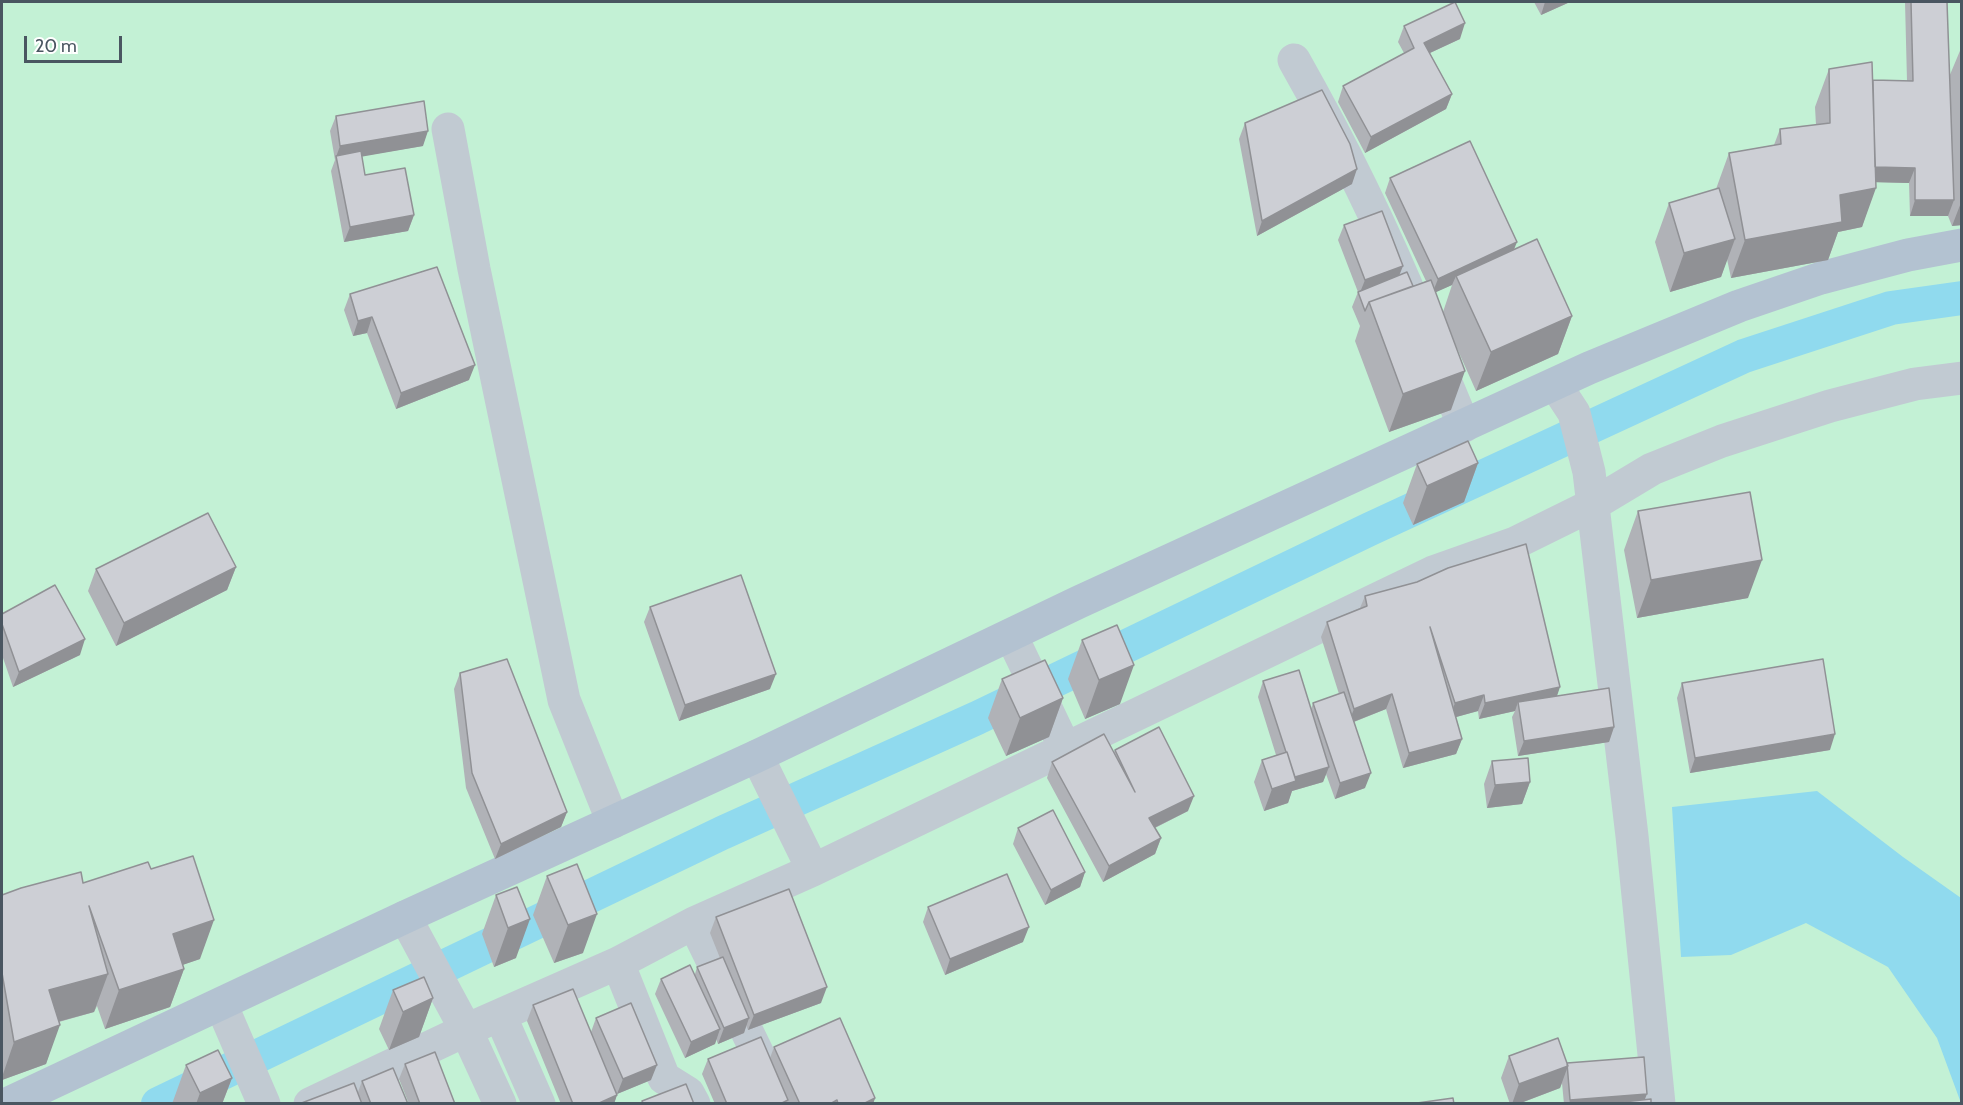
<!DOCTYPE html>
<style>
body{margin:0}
#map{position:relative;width:1963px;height:1105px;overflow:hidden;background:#f5f3f3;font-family:Cabin,sans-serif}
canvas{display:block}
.frame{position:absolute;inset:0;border:3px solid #4a5661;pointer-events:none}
.scale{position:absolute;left:24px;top:36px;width:98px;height:27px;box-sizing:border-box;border:3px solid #4a5661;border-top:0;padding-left:8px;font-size:18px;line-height:21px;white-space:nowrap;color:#4a5661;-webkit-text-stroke:4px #fff;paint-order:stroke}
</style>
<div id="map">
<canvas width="1963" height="1105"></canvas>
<div class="frame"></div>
<div class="scale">20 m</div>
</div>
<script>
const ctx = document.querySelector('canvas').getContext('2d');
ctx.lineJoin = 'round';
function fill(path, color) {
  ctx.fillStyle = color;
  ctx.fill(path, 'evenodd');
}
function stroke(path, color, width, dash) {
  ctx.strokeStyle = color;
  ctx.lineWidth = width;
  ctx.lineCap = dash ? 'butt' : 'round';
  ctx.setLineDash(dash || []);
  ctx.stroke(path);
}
const green = new Path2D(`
 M2,2H1961V1103H2Z`);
const water = new Path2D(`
 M1817,791L1903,857L1961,898V1103L1937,1038L1888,967L1806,923L1731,955L1681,957L1672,807Z`);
const canal = new Path2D(`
 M158,1104L722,833L977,718L1370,529L1744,356L1891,308L1962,298`);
const minor = new Path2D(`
 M1294,60C1341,143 1383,228 1419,316
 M448,129L474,269L564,700L613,822
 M1437,361L1464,426
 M1555,384L1574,413L1589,472L1632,836L1659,1104
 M1011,635L1065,748
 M757,756L813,870
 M405,917L466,1030L500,1104
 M694,923L757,1052L780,1104
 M618,963L664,1078L688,1093L694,1104
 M221,1004L264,1104
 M500,1015L539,1104
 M310,1104L466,1030L618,963L694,923L813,870L1433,572L1515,543L1592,505L1652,469L1722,441L1830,406L1915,384L1962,378`);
const primary = new Path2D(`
 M7,1104L405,917L757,756L1079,602L1589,368L1739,306L1821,278L1908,255L1962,245`);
const wall = new Path2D(`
 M1534,2H1570L1541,15Z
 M1905,2H1947L1949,77L1962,46V225L1952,226L1948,216H1910L1909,183L1876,182L1862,227L1838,232L1828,260L1731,278L1727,259L1721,277L1670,292L1655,242L1669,203L1716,189L1729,153L1774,145L1780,129L1816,125L1815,107L1829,69L1873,80L1907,81Z
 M1404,26L1460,39L1430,53L1452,94L1446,109L1365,153L1338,102L1343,86L1404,53L1398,42Z
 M336,116L423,146L362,156L365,175L414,215L408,231L344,242L331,171L335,160L330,131Z
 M1245,123L1352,184L1257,236L1239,139Z
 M1390,178L1514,250L1572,316L1558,354L1476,391L1452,337L1451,410L1389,432L1355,341L1360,326L1352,307L1358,292L1338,240L1344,225L1399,275L1413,286L1426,281L1385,193ZM1452,285L1443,312L1435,292Z
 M350,294L469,380L396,409L367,333L353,336L344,310Z
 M1478,463L1464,502L1413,525L1403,503L1417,464Z
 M1638,511L1748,598L1637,618L1624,550Z
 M236,567L227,590L116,646L88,591L96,569Z
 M1365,596L1614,727L1609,742L1518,756L1512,717L1515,711L1479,719L1478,711L1456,717L1462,739L1456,754L1403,768L1386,709L1354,722L1365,788L1335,799L1326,774L1323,782L1292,791L1288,803L1264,811L1254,782L1262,760L1276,755L1258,697L1263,681L1311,709L1313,703L1339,694L1321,637L1327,622L1360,608Z
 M650,607L770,689L679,721L644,622Z
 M2,614L80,655L13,687L2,655Z
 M1082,640L1120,704L1085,719L1068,679Z
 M460,673L567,812L561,827L495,859L466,788L454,689Z
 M1002,679L1063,698L1049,737L1006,756L988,718Z
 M1682,683L1830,750L1690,773L1677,698Z
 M1115,750L1188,811L1155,828L1161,838L1155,854L1103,882L1047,778L1052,762L1114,752Z
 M1492,761L1530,782L1522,804L1487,808L1484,784Z
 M1018,828L1085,872L1080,887L1045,905L1013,844Z
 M547,876L583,953L554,963L533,915Z
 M83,883L200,959L182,965L184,969L170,1007L105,1029L97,1006L94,1012L59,1022L46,1064L2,1080V895Z
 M517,887L516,958L494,967L482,934L496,895Z
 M928,907L1023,942L945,975L923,922Z
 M716,917L821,1003L748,1030L746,1025L744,1033L718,1044L716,1039L715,1044L685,1058L655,994L661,979L695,974L697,967L720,958L710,933Z
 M393,990L433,998L419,1037L389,1050L379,1029Z
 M533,1005L591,1032L596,1018L651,1080L617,1094L614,1104H561L527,1021Z
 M774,1047L875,1098L873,1104H715L702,1074L708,1059L770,1058Z
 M1509,1056L1567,1063L1651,1104H1564L1562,1083L1560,1088L1518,1104H1510L1501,1078Z
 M405,1064L455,1104H409L399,1079Z
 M186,1065L232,1078L222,1104H172Z
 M362,1081L408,1104H299L358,1092Z`);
const shadedWall = new Path2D(`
 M1545,2H1570L1541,15Z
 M1465,23L1460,39L1419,58L1424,43Z
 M1452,94L1446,109L1365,153L1371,137Z
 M428,131L423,146L337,161L336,157L340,146Z
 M1872,166L1915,168L1909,183L1867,182Z
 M1357,169L1352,184L1257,236L1262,221Z
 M1876,188L1862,227L1838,232L1828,260L1731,278L1745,240L1840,195Z
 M1915,200H1954L1948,216H1910Z
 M1962,200V225L1952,226Z
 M414,215L408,231L344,242L350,227Z
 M1735,239L1721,277L1670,292L1684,253Z
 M1517,242L1511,257L1456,276L1452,285L1432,294L1438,279Z
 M1403,266L1397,281L1359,295L1365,280Z
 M1572,316L1558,354L1476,391L1491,352Z
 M372,317L367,333L353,336L358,321Z
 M475,365L469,380L396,409L401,393Z
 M1465,371L1451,410L1389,432L1403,394Z
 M1478,463L1464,502L1413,525L1427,486Z
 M1762,560L1748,598L1637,618L1651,580Z
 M236,567L227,590L116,646L124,623Z
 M85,639L80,655L13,687L19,672Z
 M1134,665L1120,704L1085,719L1099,680Z
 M776,674L770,689L679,721L685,705Z
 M1560,687L1555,702H1518L1515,711L1479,719L1485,703Z
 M1392,694L1386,709L1348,724L1354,709Z
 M1484,695L1478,711L1449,719L1455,703Z
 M1063,698L1049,737L1006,756L1020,718Z
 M1614,727L1609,742L1518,756L1524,741Z
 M1835,734L1830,750L1690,773L1695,758Z
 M1462,739L1456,754L1403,768L1409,753Z
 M1329,767L1323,782L1292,791L1288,803L1264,811L1272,789L1294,777Z
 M1371,773L1365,788L1335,799L1340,783Z
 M1530,782L1522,804L1487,808L1495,785Z
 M1194,796L1188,811L1144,833L1149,818Z
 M567,812L561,827L495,859L501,844Z
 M1161,838L1155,854L1103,882L1109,866Z
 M1085,872L1080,887L1045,905L1051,890Z
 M597,914L583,953L554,963L568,925Z
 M530,919L516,958L494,967L508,928Z
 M214,920L200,959L159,973L173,934Z
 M1029,927L1023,942L945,975L950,959Z
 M184,969L170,1007L105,1029L119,990Z
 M108,974L94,1012L35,1028L49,990Z
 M827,987L821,1003L748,1030L754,1015Z
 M433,998L419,1037L389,1050L403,1012Z
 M749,1018L744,1033L718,1044L724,1028Z
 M60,1025L46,1064L2,1080V1077L14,1042Z
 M720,1029L715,1044L685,1058L691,1042Z
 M657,1065L651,1080L617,1094L623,1079Z
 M1568,1066L1560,1088L1518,1104H1512L1519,1084Z
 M232,1078L222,1104H196L200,1093Z
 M1647,1094L1643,1104H1569L1570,1100Z
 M617,1095L614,1104H597Z
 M875,1098L873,1104H863Z`);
const building = new Path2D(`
 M1455,2L1465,23L1424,43L1452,94L1371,137L1343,86L1414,48L1404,26Z
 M1911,2H1947L1954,200H1915V168L1875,167L1873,80L1913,81Z
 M1961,46H1962V111Z
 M1872,62L1876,188L1840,195L1842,222L1745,240L1729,153L1781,144L1780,129L1830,123L1829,69Z
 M1322,90L1350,144L1357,169L1262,221L1245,123Z
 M424,101L428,131L340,146L336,116Z
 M1470,141L1517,242L1438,279L1390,178Z
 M361,151L365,175L405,168L414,215L350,227L336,156Z
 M1719,188L1735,239L1684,253L1669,203Z
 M1382,211L1403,266L1365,280L1344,225Z
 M1537,239L1572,316L1491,352L1456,276Z
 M437,267L475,365L401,393L372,317L358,321L350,294Z
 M1407,272L1413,286L1369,302L1365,311L1358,292Z
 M1431,280L1465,371L1403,394L1369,302Z
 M1468,441L1478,463L1427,486L1417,464Z
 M1750,492L1762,560L1651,580L1638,511Z
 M208,513L236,567L124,623L96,569Z
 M1526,544L1560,687L1485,703L1484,695L1455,703L1430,627L1462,739L1409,753L1392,694L1354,709L1327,622L1367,606L1365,596L1417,582L1448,568Z
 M741,575L776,674L685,705L650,607Z
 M55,585L85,639L19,672L2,624V614Z
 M1117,625L1134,665L1099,680L1082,640Z
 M507,659L567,812L501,844L472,773L460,673Z
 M1823,659L1835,734L1695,758L1682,683Z
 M1045,660L1063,698L1020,718L1002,679Z
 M1299,670L1329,767L1295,777L1287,752H1286L1263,681Z
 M1609,688L1614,727L1524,741L1518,702Z
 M1344,692L1371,773L1340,783L1313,703Z
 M1159,727L1194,796L1149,818L1161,838L1109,866L1052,762L1104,734L1135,792L1115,750Z
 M1287,752L1296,781L1272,789L1262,760Z
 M1528,758L1530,782L1495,785L1492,761Z
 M1053,810L1085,872L1051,890L1018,828Z
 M193,856L214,920L173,934L184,969L119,990L89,906L108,974L49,990L60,1025L14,1042L2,973V895L21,888L81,872L83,883L148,862L151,869Z
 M577,864L597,914L568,925L547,876Z
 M1007,874L1029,927L950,959L928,907Z
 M517,887L530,919L508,928L496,895Z
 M789,889L827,987L754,1015L716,917Z
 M723,957L749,1018L724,1028L697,967Z
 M690,965L720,1029L691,1042L661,979Z
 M424,977L433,998L403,1012L393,990Z
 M573,989L617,1095L597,1104H573L533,1005Z
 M631,1003L657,1065L623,1079L596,1018Z
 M840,1018L875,1098L863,1104H838L837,1100L830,1104H800L774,1047Z
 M761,1037L788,1100L780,1104H727L708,1059Z
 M1558,1038L1568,1066L1519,1084L1509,1056Z
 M218,1050L232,1078L200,1093L186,1065Z
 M435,1052L455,1104H420L405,1064Z
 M1644,1057L1647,1094L1570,1100L1567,1063Z
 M393,1068L408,1104H371L362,1081Z
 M354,1083L362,1104H299Z
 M686,1084L694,1104H643L642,1101Z
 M1453,1098L1454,1104H1410Z
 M1651,1099V1104H1605Z`);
fill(green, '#c3f1d5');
fill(water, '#90daee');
stroke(canal, '#90daee', 34);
stroke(minor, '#c1cad2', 33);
stroke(primary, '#b3c2d1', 33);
fill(wall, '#b0b2b7');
fill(shadedWall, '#909195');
fill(building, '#cdcfd5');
stroke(building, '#909195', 1.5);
</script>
